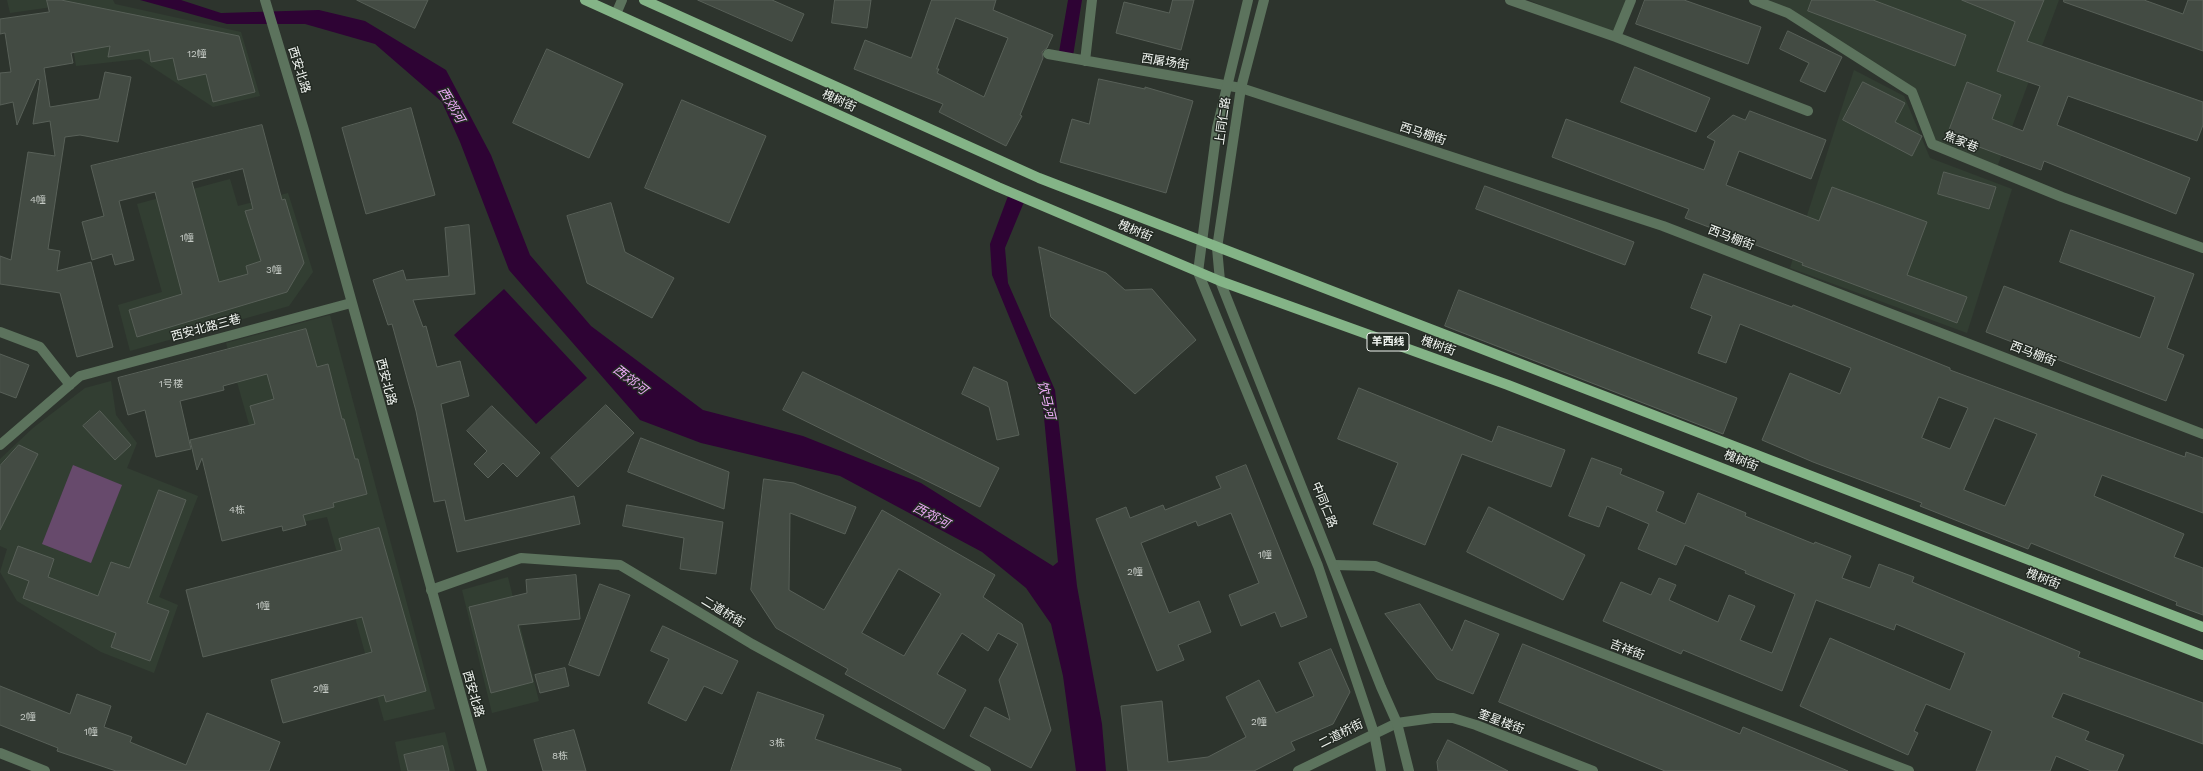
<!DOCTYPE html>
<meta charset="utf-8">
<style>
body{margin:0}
canvas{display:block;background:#2d342d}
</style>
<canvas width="2203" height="771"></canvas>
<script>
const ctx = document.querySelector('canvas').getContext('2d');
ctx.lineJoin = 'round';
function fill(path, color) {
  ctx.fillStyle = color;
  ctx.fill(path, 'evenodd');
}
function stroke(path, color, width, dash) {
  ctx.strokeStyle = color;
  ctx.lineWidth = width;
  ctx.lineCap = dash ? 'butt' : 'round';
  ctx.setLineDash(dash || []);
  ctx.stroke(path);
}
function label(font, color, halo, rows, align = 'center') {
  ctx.font = font + ' "Work Sans","Noto Sans SC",sans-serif';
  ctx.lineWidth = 3;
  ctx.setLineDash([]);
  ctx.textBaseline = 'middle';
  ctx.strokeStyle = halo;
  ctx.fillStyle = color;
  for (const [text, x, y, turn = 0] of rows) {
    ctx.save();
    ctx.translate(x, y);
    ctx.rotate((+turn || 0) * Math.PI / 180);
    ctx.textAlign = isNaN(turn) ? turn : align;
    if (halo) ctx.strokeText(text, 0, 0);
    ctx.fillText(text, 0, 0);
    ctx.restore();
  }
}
const built = new Path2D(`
 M7,0H113L115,4L241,32L260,96L213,107L140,59L76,66L66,5L10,13Z
 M1529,0H1631L1616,37Z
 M1754,0H2059L1996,170L1932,144L1911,92L1788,13Z
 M1854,70L1904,96L1930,158L2012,189L1967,333L1790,268Z
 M230,179L238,206L288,193L313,272L289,306L130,351L118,305L162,292L137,204Z
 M330,315L435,709L384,721L327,517L278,527L226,343Z
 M111,381L116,415L137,443L127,468L198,496L159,597L178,605L154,673L101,652L17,601L0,572L7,549L0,546V459L33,428L85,388Z
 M508,577L539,701L492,713L462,590Z
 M445,732L455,771H401L395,742Z`);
const green = new Path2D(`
 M73,465L122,485L91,563L42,544Z`);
const water = new Path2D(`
 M140,0H181L221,13L319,10L365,21L446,70L491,155L530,255L591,326L703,410L803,436L921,483L1053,566L1058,562L1042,397L992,275L990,244L1008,196L1024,202L1005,248L1008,283L1055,390L1077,586L1102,724L1106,771H1076L1063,676L1051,624L1026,588L982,552L840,476L701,443L640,420L509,270L460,142L442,102L375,44L305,24H227Z
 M1068,0H1082L1073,56L1059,52Z
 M504,289L587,378L536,424L454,335Z`);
const building = new Path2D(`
 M47,0H61L239,36L255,92L213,102L206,74L178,80L173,58L151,62L149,50L108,57L110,46L71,53L73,63L44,68L50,107L99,99L105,72L131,77L118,142L80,135L65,137L48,249L60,251L57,271L91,262L113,347L77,357L60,293L0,284V256L11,260L28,152L55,156L50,121L33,124L40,80L37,79L17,125L13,102L0,105V73L11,72L5,33L0,34V19L49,12Z
 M357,0H428L415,28Z
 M698,0H772L804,14L792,41Z
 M835,0H871L867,28L832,23Z
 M932,0H996L993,10L1053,35L1047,48L1042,52L1043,58L1020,115L1022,116L1006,146L939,112L943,104L854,69L865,40L911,58ZM956,18L1008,38L984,97L937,73L939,69H937Z
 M1173,0H1194L1181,50L1116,33L1124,2L1169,13Z
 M1645,0H1684L1761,27L1748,64L1636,24Z
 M1812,0H1873L1966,35L1955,66L1808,11Z
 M1962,0H2044L2027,41L2203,102V125L2197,141L2068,96L2057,125L2190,178L2176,214L2044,161L2041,170L1947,135L1967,82L2001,95L1992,119L2023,131L2040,86L1997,71L2015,22Z
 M2064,0H2144L2183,14L2188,0H2203V51L2064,2Z
 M1788,31L1842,57L1825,92L1800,81L1809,63L1780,49Z
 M547,49L623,84L589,158L513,123Z
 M1635,67L1710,98L1696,132L1621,102Z
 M1099,79L1145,89V87L1193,101L1166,193L1060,162L1072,119L1089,124Z
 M1863,82L1905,103L1895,122L1922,136L1912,156L1843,120Z
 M682,100L766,136L729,223L645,188Z
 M411,108L435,195L366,214L342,128Z
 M1750,111L1826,140L1811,179L1739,151L1726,185L1819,221L1832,187L1927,222L1907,275L1967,297L1957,323L1802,265L1803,263L1685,218L1689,209L1552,157L1566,119L1704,170L1715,141L1707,137L1733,115L1745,120Z
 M262,125L282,200L285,199L304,263L287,292L137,337L129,310L182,294L155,192L119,201L134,260L115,265L112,254L92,260L82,222L104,216L91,166ZM243,169L253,209L245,211L261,261L246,266L248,274L219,282L192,182Z
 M1944,172L1996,187L1989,209L1938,194Z
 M1485,186L1634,242L1625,265L1476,209Z
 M611,203L625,252L674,278L652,318L587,283L567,216Z
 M469,225L475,294L413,300L423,327L426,326L437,367L460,361L469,396L441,404L465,521L574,496L580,524L457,552L445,500L434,502L416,411L392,324L388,325L373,280L403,270L406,280L449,276L445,228Z
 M2071,230L2194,274L2167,348L2184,355L2166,401L1986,332L2004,286L2140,338L2155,297L2060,262Z
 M1039,247L1106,273L1125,290L1152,289L1196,340L1135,394L1051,317Z
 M1704,274L1792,307L1793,305L1950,368V370L2185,457L2186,452L2203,458V513L2102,475L2094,496L2184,534L2174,557L2203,568V615L2176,605L2177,602L2031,543L2028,549L1920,506L1922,503L1813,462L1762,440L1790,373L1840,394L1851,368L1740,324L1726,363L1698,353L1712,316L1691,308ZM1939,397L1968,408L1950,449L1922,438ZM1995,418L2037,434L2005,506L1964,490Z
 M1459,290L1737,398L1723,434L1445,326Z
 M306,329L317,367L328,364L342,419H344L355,459H358L367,494L333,503L334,507L303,515L306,525L283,531L282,526L222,541L202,458L197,470L190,440L255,424L250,406L274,399L267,374L223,386L224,390L180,401L191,449L156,457L145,410L128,415L118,378Z
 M0,354L29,365L16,398L0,392Z
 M974,367L1007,382L1019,435L997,440L989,407L962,394Z
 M803,372L999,468L980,507L783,410Z
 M1359,388L1492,442L1498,426L1565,450L1551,487L1462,454L1425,545L1373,524L1398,463L1338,439Z
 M606,405L634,433L578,487L551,458Z
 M492,406L540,453L517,477L503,463L488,478L474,464L487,451L467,431Z
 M100,411L131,445L115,460L83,426Z
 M641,438L729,472L724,509L628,472Z
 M19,445L38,454L0,530V466Z
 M1592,458L1622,469L1620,474L1664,492L1656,511L1685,524L1698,493L1746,513L1745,516L1814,544L1815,542L1851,556L1842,578L1870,588L1879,564L1914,577L1912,582L2080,652L2078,657L2203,703V744L2063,693L2052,717L2089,732L2085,740L2124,755L2117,771H2091L2056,756L2050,771H1976L1992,731L1926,704L1914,731L1918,733L1908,755L1800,706L1830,638L1950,690L1965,653L1896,624L1894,630L1816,600L1782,691L1683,650L1681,654L1603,621L1621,582L1651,595L1659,578L1676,585L1669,600L1718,622L1729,595L1755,606L1740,640L1772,653L1795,594L1745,573L1746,571L1685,545L1676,565L1638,549L1649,524L1607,506L1599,527L1569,516Z
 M1246,465L1307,617L1281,627L1275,612L1241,626L1229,595L1259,583L1231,513L1198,526L1196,521L1141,543L1169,613L1199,601L1211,632L1178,645L1184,660L1157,671L1096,519L1126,507L1130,518L1163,505L1165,510L1221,488L1216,477Z
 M764,479L794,483L856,507L845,534L790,513L789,590L824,610L882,510L995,575L983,597L1022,624L1051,730L1031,768L970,736L985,707L1010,720L999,680L1018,644L998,633L988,651L962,633L937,674L966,690L944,729L845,674L848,669L776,628L751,590ZM899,569L941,594L904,656L862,633Z
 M159,490L186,500L147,603L169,611L150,661L111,647L116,633L23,598L29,581L8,573L18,546L54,559L48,577L98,596L111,562L129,568Z
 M627,505L723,522L716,574L680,569L684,538L623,526Z
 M1489,507L1585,555L1563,600L1467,552Z
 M379,528L426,691L386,702L384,695L283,723L271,680L372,652L362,617L203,657L186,590L342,550L339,539Z
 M576,575L580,619L518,625L533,682L491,693L469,607L527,593L526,580Z
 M600,584L630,595L599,676L569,665Z
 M1420,604L1452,651L1465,620L1499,634L1473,694L1437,679L1385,614Z
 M663,626L738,661L722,694L704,686L686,721L648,703L669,659L651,651Z
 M1523,644L1740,734L1743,727L1848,771H1665L1499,702Z
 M1331,649L1350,692L1333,724L1291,742L1295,750L1254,771H1128L1121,706L1162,701L1168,762L1208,757L1246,737L1226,697L1259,680L1276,713L1314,696L1299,663Z
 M565,668L569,686L540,693L535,675Z
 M0,686L70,714L77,694L111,706L104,727L132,737L130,742L186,765L207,713L280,742L269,771H116L57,751L58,748L0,725Z
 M758,692L824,715L815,739L901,769V771H731Z
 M574,730L586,771H543L534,740Z
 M1448,740L1508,771H1438L1437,762Z
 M443,746L449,771H408L404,755Z`);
const minor = new Path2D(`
 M1510,0L1616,37L1631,0
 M1754,0L1788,13L1912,92L1932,144L2062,197L2203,248
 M616,14L622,0
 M1616,37L1808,111
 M1048,54L1241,88L1663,226L2203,434
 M1085,61L1092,0
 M0,332L40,347L70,385
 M0,445L80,376L351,303
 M1334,565L1375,566L1909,771
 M431,590L521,558L620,565L752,644L986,771
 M1298,771L1397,723L1433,718H1453L1476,725L1593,771`);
const tertiary = new Path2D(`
 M265,0L304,130L482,771
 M1248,0L1217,128L1198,272L1318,566L1374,733L1381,771
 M1264,0L1241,88L1217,248L1220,281L1381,687L1397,723L1409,771
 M0,753L45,771`);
const primary = new Path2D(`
 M585,0L998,187L1220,281L1508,385L2203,655
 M644,0L1039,178L2203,627`);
const numberNames = [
 ["12幢",197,54],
 ["4幢",38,200],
 ["1幢",187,238],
 ["3幢",274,270],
 ["1号楼",171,384],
 ["4栋",237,510],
 ["1幢",1265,555],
 ["2幢",1135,572],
 ["1幢",263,606],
 ["2幢",321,689],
 ["2幢",28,717],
 ["2幢",1259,722],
 ["1幢",91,732],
 ["3栋",777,743],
 ["8栋",560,756]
];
const shields = [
 [1388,342,42]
];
const shieldNames = [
 ["羊西线",1388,342]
];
const streetNames = [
 ["西屠场街",1165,62,9],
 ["西安北路",299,70,73],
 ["槐树街",839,101,24],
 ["上同仁路",1223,121,-82],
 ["西马棚街",1423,134,18],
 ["焦家巷",1961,142,22],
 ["槐树街",1135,231,23],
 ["西马棚街",1731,238,21],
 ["西安北路三巷",206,328,-15],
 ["槐树街",1438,346,20],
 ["西马棚街",2033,354,21],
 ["西安北路",386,382,75],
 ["槐树街",1741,461,21],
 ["中同仁路",1324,505,68],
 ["槐树街",2043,579,21],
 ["二道桥街",723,612,31],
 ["吉祥街",1627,650,21],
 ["西安北路",473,694,74],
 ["奎星楼街",1501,722,21],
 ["二道桥街",1341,734,-27]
];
const waterNames = [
 ["西郊河",451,105,59],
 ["西郊河",630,380,38],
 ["饮马河",1046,400,76],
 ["西郊河",931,516,28]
];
fill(built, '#323e32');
fill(green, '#674a6c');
fill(water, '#2e0334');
fill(building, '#434b43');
stroke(building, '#586058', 1);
stroke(minor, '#5c735d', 10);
stroke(tertiary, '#5c735d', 10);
stroke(primary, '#84b487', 10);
label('10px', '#c6cbc6', null, numberNames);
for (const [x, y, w] of shields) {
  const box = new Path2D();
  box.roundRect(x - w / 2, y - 9, w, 18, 3);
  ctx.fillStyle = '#232a23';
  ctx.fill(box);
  stroke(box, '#f2f6f2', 1);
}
label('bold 11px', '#f2f6f2', null, shieldNames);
label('12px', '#f2f6f2', '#232a23', streetNames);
label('italic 13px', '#eeabf8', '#232a23', waterNames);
</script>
